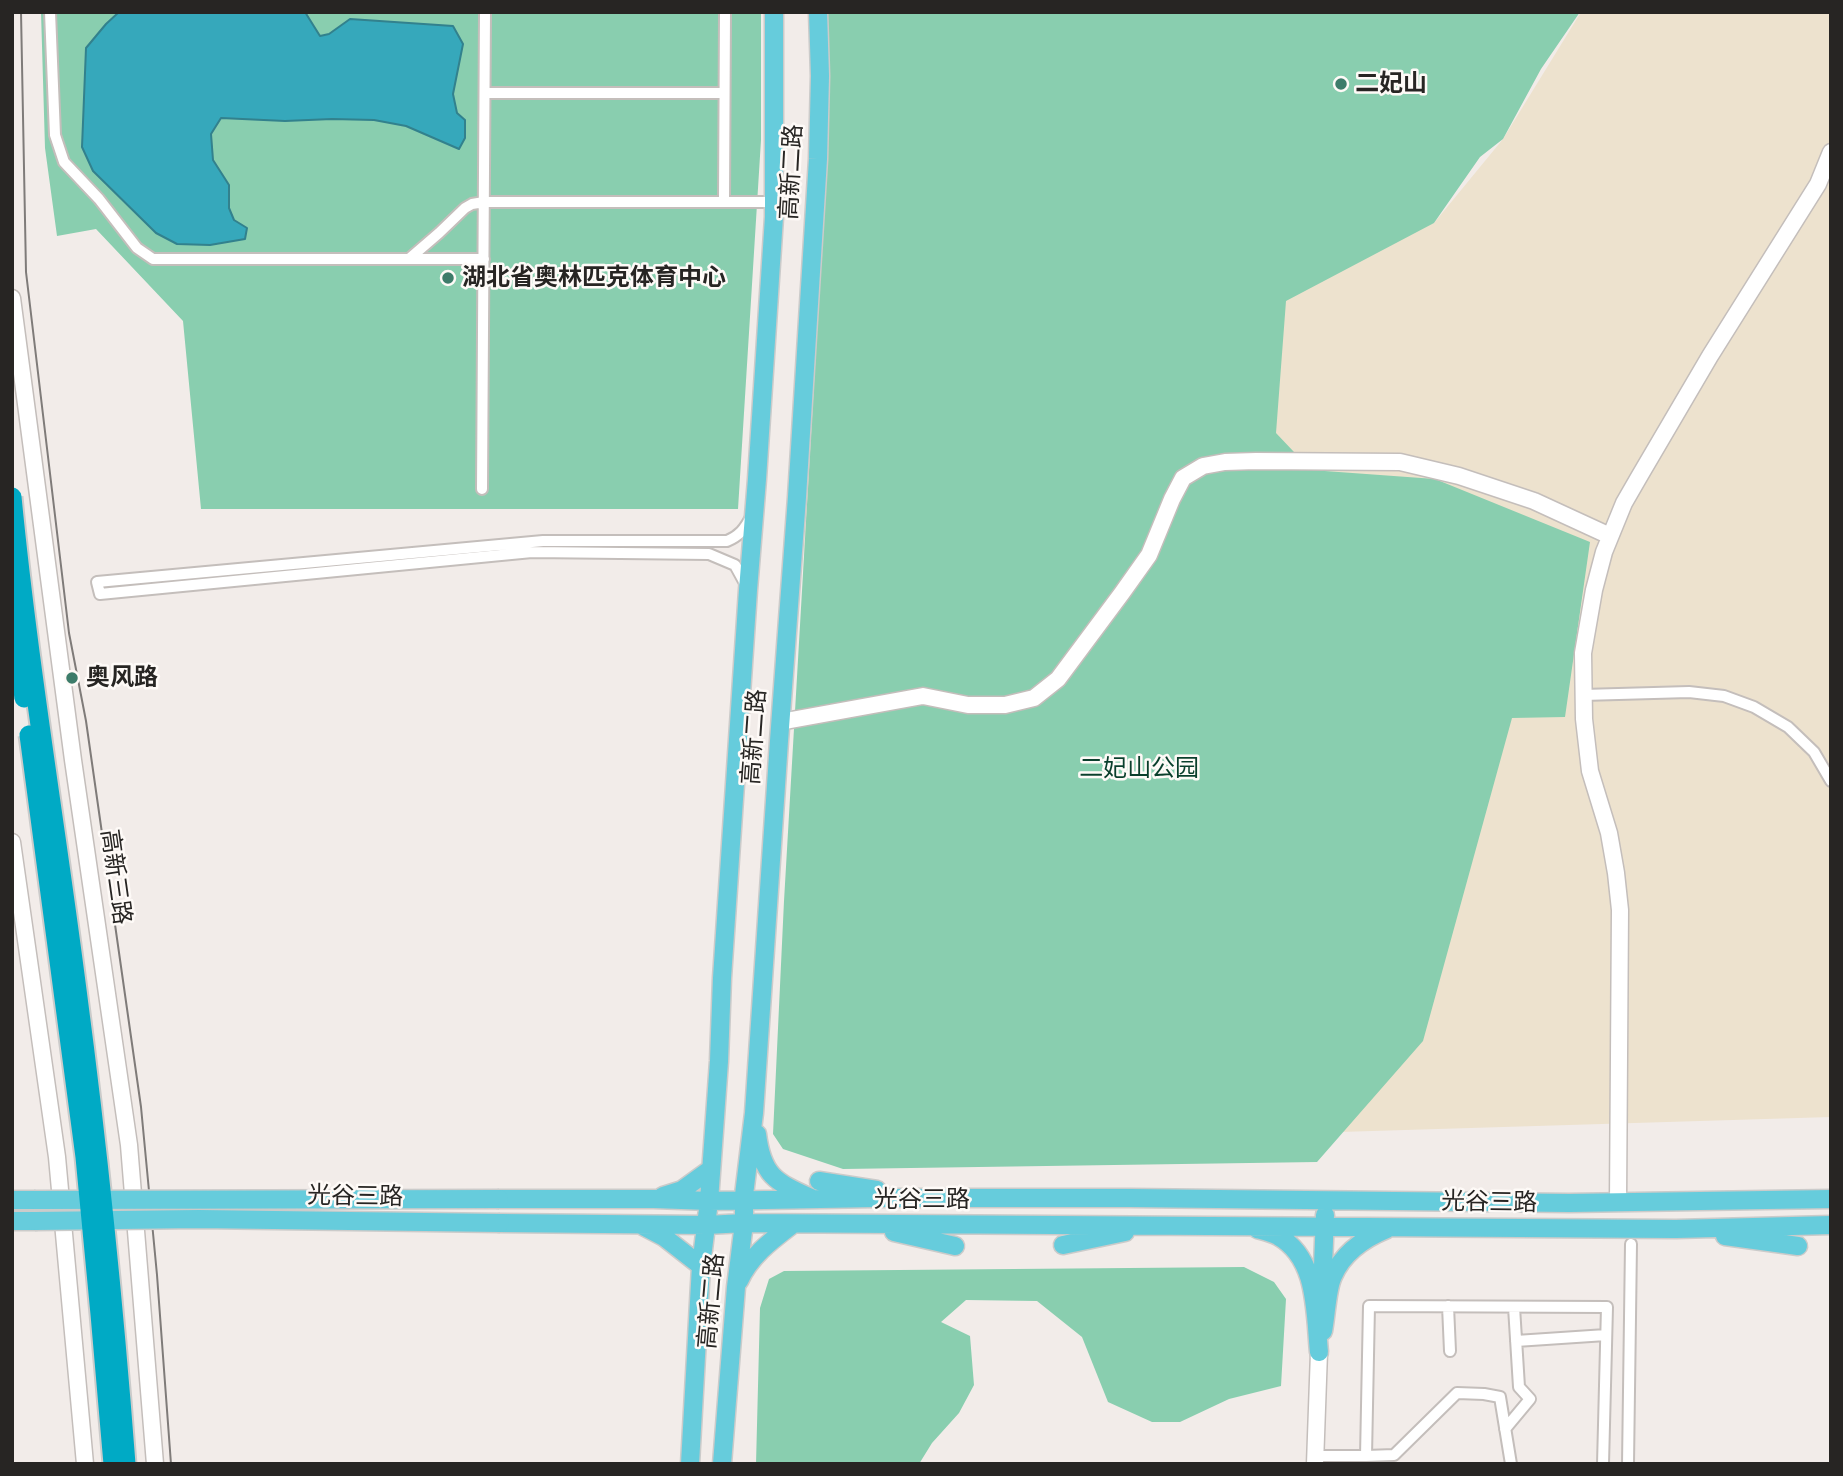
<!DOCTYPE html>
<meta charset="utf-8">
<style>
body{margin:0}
#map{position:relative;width:1843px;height:1476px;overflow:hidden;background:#f2ece9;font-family:"Fira Sans Condensed",sans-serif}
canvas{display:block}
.frame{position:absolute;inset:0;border:14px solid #272523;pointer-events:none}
</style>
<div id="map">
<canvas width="1843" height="1476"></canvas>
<div class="frame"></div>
</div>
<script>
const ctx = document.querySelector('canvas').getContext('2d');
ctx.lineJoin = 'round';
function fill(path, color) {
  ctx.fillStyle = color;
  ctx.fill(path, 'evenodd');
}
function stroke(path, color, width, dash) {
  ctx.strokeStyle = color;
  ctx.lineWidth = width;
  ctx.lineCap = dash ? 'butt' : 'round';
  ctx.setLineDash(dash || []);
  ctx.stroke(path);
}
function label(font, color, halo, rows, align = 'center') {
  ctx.font = font + ' "Fira Sans Condensed","Noto Sans SC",sans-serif';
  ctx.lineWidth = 5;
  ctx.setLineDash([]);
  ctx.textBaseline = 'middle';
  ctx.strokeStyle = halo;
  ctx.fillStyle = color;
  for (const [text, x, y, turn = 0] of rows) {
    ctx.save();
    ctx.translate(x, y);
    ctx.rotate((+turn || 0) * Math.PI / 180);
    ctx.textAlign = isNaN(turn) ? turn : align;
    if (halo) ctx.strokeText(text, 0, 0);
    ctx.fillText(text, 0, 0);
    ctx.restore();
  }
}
const commercial = new Path2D(`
 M1581,12H1831V1117L783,1149L818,159L845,160L1215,269L1434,223L1503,139Z`);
const green = new Path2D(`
 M41,12H761V140L738,509H201L183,321L96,229L57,236L45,148Z
 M824,12H1580L1541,69L1503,139L1480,157L1434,223L1286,301L1276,433L1311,470L1435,479L1590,542L1565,717L1512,718L1423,1041L1317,1162L843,1169L783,1149L773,1134L784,901L829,125Z
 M1244,1267L1274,1282L1286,1299L1281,1386L1229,1399L1180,1422H1152L1108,1402L1082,1337L1037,1301L966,1300L941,1322L970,1336L974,1385L959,1413L932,1443L919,1464H756L760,1308L769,1279L784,1271Z`);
const water = new Path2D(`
 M119,12H305L320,36L329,34L350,19L453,26L463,44L453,94L457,113L465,120V138L459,149L406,126L374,120L332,119L285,121L221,118L211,134L213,160L229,185V208L234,220L247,228L245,239L210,245L177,244L156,233L93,171L82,147L86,48L106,24Z`);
const street = new Path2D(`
 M50,12L55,135L64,162L99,199L137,248L153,259H484
 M485,93H724
 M724,201L725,12
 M410,258L439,233L465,208L472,204L484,202H774
 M482,489L485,12
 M746,585L735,565L709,554L532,552L100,594L97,582L543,541H727C739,536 745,529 751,517
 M1583,695L1689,692L1724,696L1754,707L1788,727L1814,752L1831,781
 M1448,1306L1450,1351
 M1516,1341L1606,1335
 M1505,1429L1530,1399L1519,1387L1514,1307
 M1315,1456H1366L1369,1306L1607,1307L1603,1464
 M1366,1456L1394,1455L1457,1393L1484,1394L1500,1397L1511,1464
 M1628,1464L1631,1244`);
const secondary = new Path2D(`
 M12,298L73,760L129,1145L155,1464
 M780,722L923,696L968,705H1005L1034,698L1058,679L1122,593L1149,555L1172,499L1183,478L1203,466L1225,462L1256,461L1400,462L1459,476L1534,501L1610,536
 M12,842L57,1157L85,1464
 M1618,1202L1620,910L1616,873L1609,833L1590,771L1584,719L1583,653L1594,590L1604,552L1624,503L1639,477L1710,356L1818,184L1831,152
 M1315,1464L1319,1352`);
const primary = new Path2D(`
 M757,1134C762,1175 775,1182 811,1198
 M819,1181L877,1190
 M663,1196L682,1190L711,1169
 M499,1199H654L709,1201L876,1198H1130L1569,1203L1831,1199
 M12,1200H34
 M12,1221H35
 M500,1223L707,1225L744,1223L1676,1229L1831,1225
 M643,1226L664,1237L701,1266
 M1257,1229C1264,1231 1272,1233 1278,1236C1318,1258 1315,1313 1319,1352
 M894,1232L955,1246
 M1725,1236L1798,1246
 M1063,1245L1125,1232
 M739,1281C750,1256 772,1240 793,1224
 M1322,1292L1325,1215
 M1323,1331C1326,1316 1327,1288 1333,1276C1343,1253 1365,1238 1387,1229
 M690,1464L701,1266L709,1201L719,1061L722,978L748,590L757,479L774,217V12
 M722,1464L736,1287L744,1223V1195L754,1113L779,741L797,497L818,159L820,76L818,12`);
const tram = new Path2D(`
 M21,12L26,272L69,633L86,721L141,1107L157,1275L171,1464`);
const primaryBridge = new Path2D(`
 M34,1200L499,1199
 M35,1221L199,1219L500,1223`);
const highwayBridge = new Path2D(`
 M12,497C28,662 56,826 77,990C98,1148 114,1305 126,1464
 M12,612L24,698
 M29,735L85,1157L100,1314L113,1464`);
const markers = [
 [1341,84,7,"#3d7c6a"],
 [448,278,7,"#3d7c6a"],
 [72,678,7,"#3d7c6a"]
];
const poiNames = [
 ["二妃山",1355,84],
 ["湖北省奥林匹克体育中心",462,278],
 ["奥风路",86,678]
];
const streetNames = [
 ["高新二路",792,172,-87],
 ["高新二路",755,737,-86],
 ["高新三路",115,877,82],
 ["光谷三路",355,1197,1],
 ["光谷三路",922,1200],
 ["光谷三路",1489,1203,1],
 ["高新二路",712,1301,-85]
];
const parkNames = [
 ["二妃山公园",1139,769]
];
fill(commercial, '#ede2ce');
fill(green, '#89ceaf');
fill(water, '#36a8bb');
stroke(water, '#32818d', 2);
stroke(street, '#c4bebb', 14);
stroke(secondary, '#c4bebb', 19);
stroke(primary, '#cbcbca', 21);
stroke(street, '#fff', 10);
stroke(secondary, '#fff', 16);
stroke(primary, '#66ccdc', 18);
stroke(tram, '#7f7b79', 2);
stroke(primaryBridge, '#cbcbca', 21, []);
stroke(highwayBridge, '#cbcbca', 23, []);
stroke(primaryBridge, '#66ccdc', 18);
stroke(highwayBridge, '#00aac5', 19);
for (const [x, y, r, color] of markers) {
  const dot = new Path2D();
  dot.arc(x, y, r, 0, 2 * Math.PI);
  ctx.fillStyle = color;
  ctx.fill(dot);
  stroke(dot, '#fefaf7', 2.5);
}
label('bold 24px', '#272523', '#fefaf7', poiNames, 'left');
label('24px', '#272523', '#fefaf7', streetNames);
label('24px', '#0a3f2c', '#fefaf7', parkNames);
</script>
